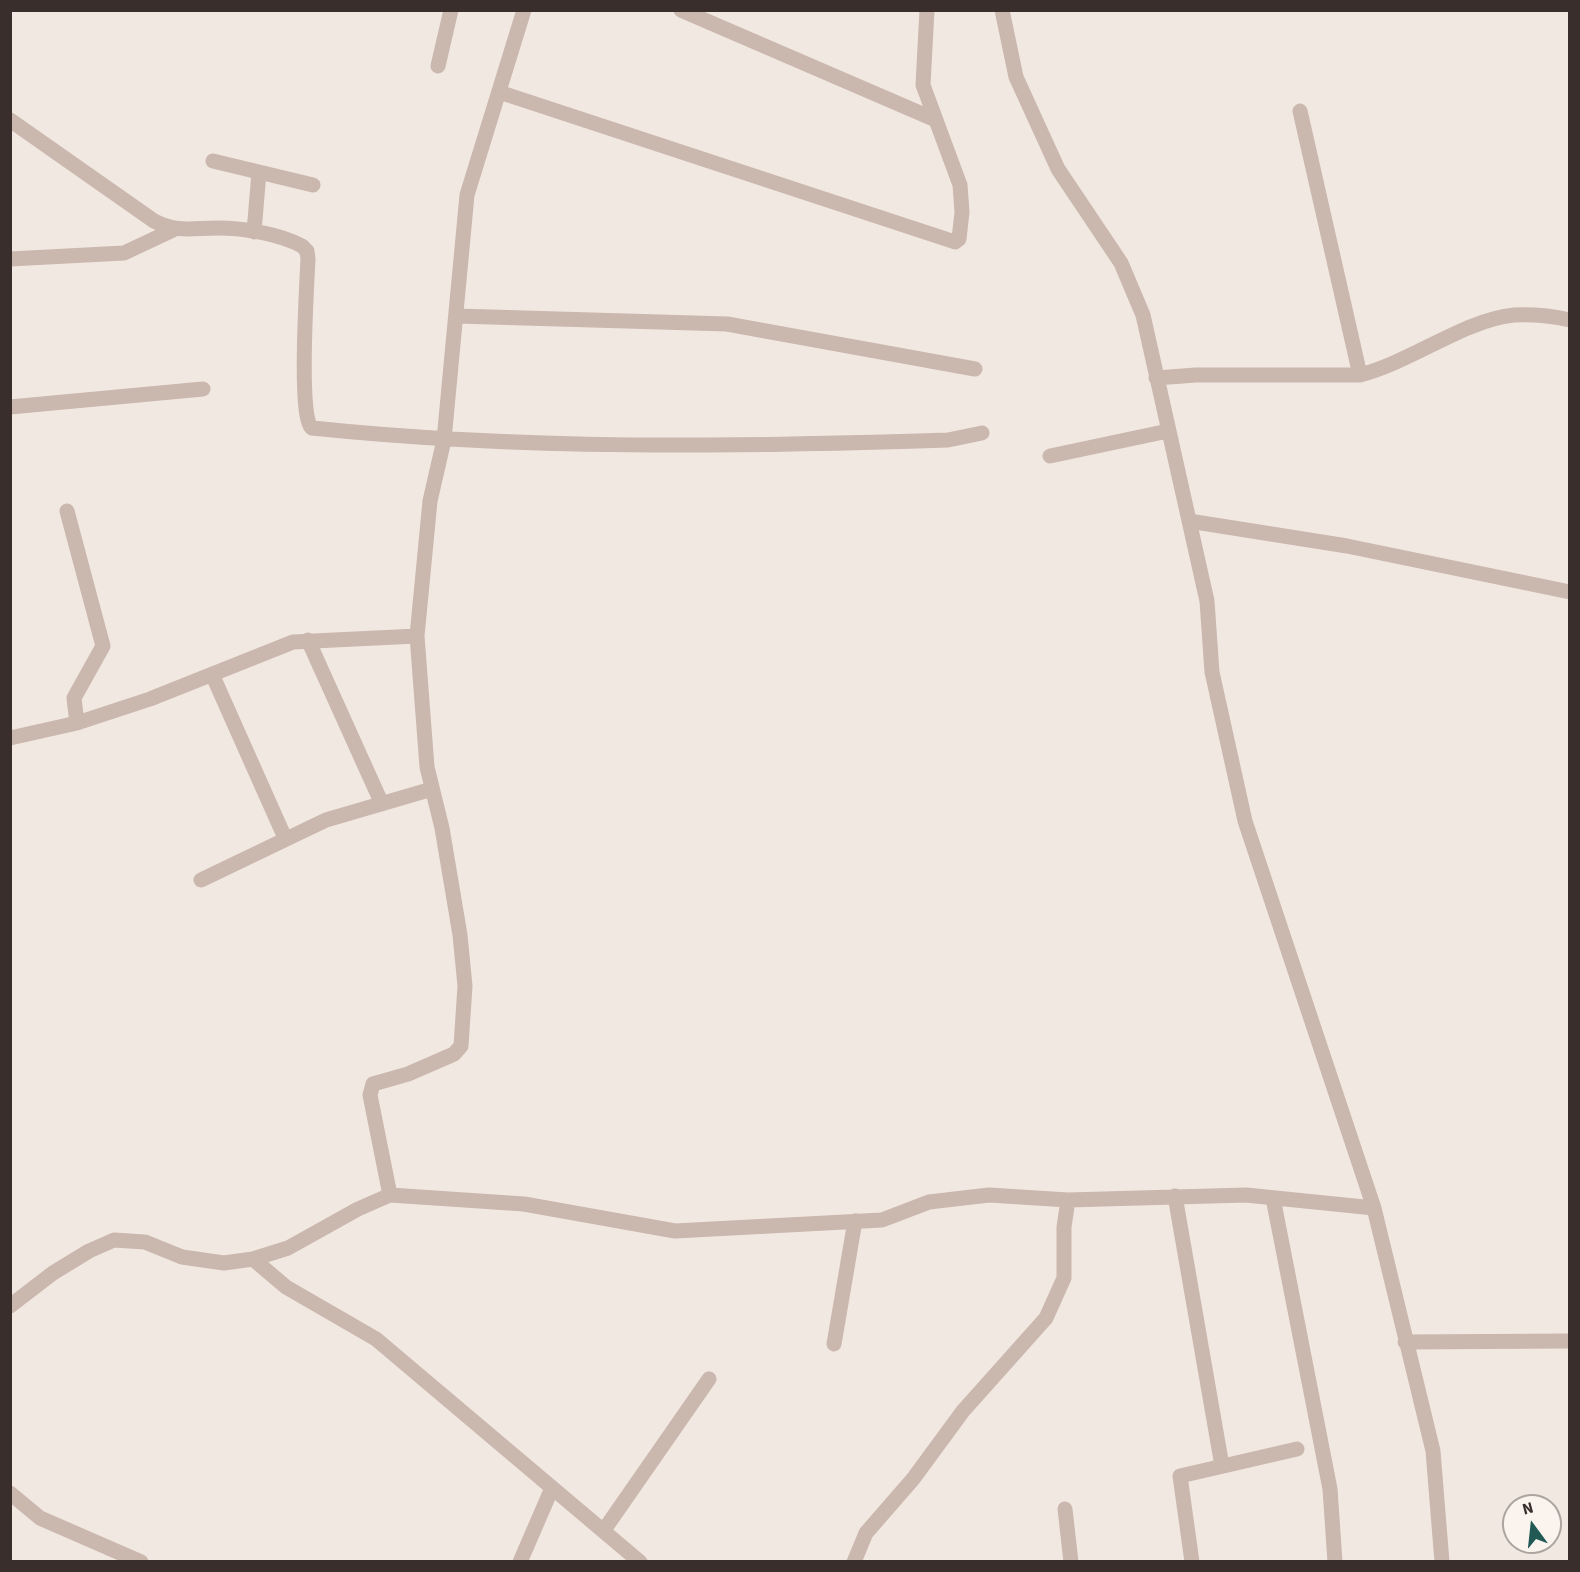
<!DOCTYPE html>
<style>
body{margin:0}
#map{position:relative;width:1580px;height:1572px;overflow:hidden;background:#f2e8e2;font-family:"Source Sans 3",sans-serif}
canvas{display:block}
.frame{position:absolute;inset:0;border:12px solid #392e2c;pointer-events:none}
.north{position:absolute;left:1502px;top:1494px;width:60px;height:60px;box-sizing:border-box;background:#faf3ee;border:2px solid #ada4a0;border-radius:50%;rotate:345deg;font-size:16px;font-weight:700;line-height:24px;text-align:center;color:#392e2c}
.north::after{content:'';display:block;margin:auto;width:21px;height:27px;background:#235954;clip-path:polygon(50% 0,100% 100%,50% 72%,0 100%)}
</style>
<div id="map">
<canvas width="1580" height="1572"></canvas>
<div class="frame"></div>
<div class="north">N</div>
</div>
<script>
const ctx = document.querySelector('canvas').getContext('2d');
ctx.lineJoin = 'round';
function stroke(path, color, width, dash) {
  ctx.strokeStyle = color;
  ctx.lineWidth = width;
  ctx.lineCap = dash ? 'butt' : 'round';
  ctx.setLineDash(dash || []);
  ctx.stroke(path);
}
const minor = new Path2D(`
 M681,10L936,120
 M1002,10L1016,77L1058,169L1121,263L1143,315L1207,601L1212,672L1245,821L1374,1208L1433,1451L1442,1562
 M438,66L451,10
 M499,92L955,242L959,239L962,212L960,185L923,85L927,10
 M1300,111L1360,375
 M10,120L154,221C178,233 192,228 218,228C244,228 280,234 302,246L307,251L308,259C307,282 298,420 312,428C523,450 736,447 948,440L982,433
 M213,161L313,185
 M254,232L259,172
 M10,259L124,253L173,230
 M457,316L727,324L975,369
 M1156,378L1196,375H1360C1411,362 1464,320 1514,315C1533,314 1552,316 1570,320
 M10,407L203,389
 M1050,456L1168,431
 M67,511L103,646L74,698L77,723
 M1189,521L1347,546L1570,592
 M308,640L382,804
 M212,674L285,838
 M10,738L77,723L150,699L293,642L417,636
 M201,880L326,820L432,789
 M390,1195L370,1095L373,1084L408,1074L454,1054L461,1046L465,986L460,935L442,828L427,767L417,636L430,501L444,440L467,195L524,10
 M1175,1196L1222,1466
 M1273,1198L1330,1489L1335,1562
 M253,1259L286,1287L376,1339L640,1562
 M10,1306L53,1273L89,1251L114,1240L145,1242L182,1257L224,1263L253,1259L288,1248L358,1209L390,1195L524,1204L675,1231L882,1220L929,1202L989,1195L1068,1200L1246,1195L1374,1208
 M1405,1342L1570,1341
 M834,1344L855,1221
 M10,1493L40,1518L141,1562
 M1065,1509L1071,1562
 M604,1530L709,1379
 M520,1562L552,1488
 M854,1562L866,1533L913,1479L963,1411L1046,1318L1064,1278V1227L1068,1200
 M1192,1562L1180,1476L1297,1449`);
stroke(minor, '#cab7ae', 15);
</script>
